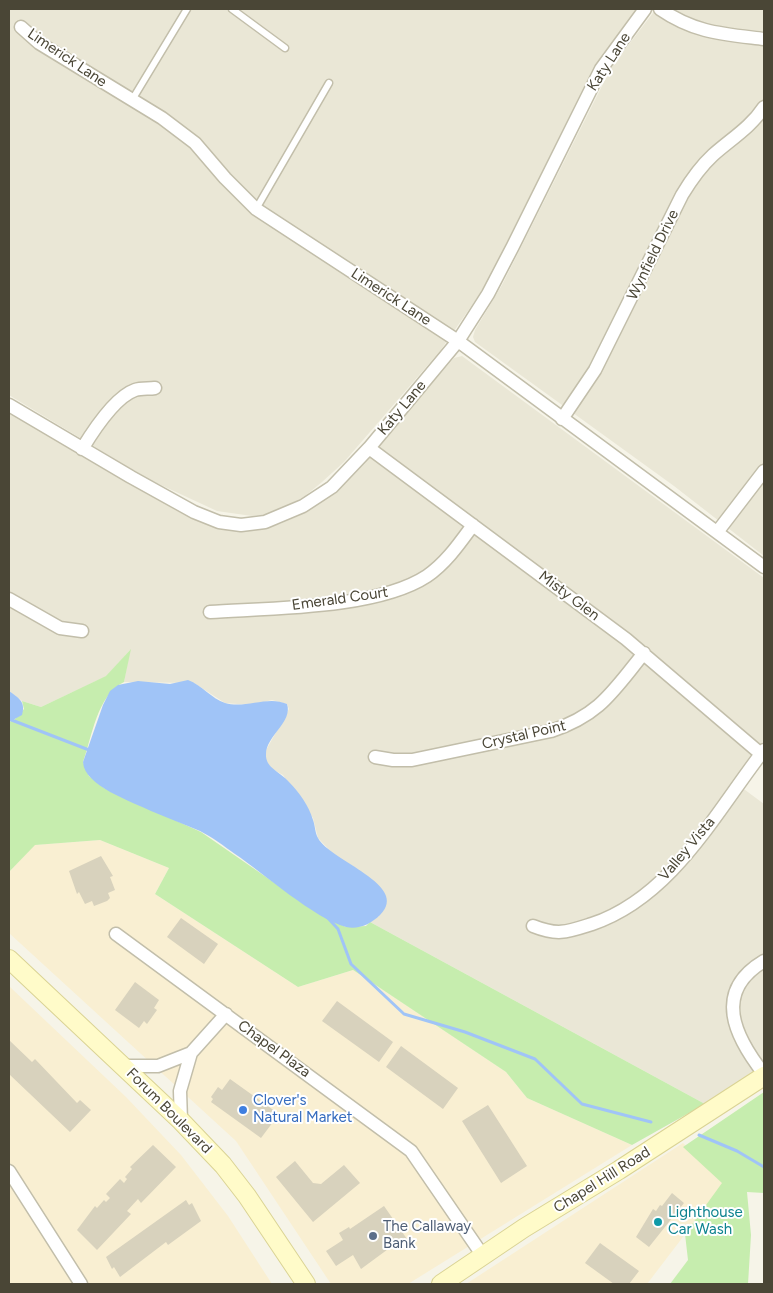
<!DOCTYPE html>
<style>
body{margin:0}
#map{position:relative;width:773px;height:1293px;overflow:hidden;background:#f6f4e8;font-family:Figtree,sans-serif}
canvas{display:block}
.frame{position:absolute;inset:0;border:10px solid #4a4636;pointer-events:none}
</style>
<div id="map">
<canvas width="773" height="1293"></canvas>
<div class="frame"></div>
</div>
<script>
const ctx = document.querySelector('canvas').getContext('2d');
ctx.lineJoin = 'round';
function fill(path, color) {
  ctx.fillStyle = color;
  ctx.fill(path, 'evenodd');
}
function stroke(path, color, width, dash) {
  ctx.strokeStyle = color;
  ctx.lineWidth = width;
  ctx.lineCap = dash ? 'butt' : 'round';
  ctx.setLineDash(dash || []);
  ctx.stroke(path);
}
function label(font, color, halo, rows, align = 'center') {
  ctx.font = font + ' Figtree,sans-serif';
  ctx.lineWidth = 4;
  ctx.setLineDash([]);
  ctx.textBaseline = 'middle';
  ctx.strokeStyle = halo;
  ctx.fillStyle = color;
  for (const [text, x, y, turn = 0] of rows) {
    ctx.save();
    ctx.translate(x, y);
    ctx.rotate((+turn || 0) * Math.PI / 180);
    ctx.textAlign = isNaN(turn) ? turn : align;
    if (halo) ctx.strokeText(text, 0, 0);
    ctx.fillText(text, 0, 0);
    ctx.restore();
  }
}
const residential = new Path2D(`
 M9,9H638L595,66L484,288L440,351L344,462L322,482L305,496L287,506L269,514L252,516L217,511L148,479L9,395Z
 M656,9H764V556L674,486L475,342L473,337L475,330L502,285L604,82L613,65Z
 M462,356L764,578V740L733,781L764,804V1064L705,1104L370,922L379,916L353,866L337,858L318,838L313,818L283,775L272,769L266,761L265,752L289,709L287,704L272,700L251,705L225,703L194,683L124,682L130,650L107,676L41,707L22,701L9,691V412L179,512L218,528L259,530L280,524L300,515L343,485L454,358Z`);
const commercial = new Path2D(`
 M100,840L169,868L155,894L298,987L353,970L506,1072L527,1098L632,1145L408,1284H331L236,1141L9,933V872L34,845Z
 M9,986L126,1097L181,1155L228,1216L272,1284H9Z
 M683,1143L725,1182L647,1284H466Z`);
const green = new Path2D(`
 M131,649L124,682C97,695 92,737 83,762L89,776L104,788L201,832L321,915L346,927L366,926L370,922L705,1104L632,1145L527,1098L506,1072L353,970L298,987L155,894L169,868L100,840L35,845L9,872V722L14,720L24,709L22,701L41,707L106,676Z
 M764,1092V1193L747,1192L751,1235L748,1284H670L688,1260L685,1234L722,1183L683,1147Z`);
const water = new Path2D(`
 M188,680C202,685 212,699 225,703C246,709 268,695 287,704C293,722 266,736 266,754C265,768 281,772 289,782C299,792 309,806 313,820C315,825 315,833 318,838C330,861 411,885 380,915C371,924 358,930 346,927C315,919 263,873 235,854C224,846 212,837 200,831C184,824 167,818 151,811C133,802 84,786 83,762L103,705L110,691L118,685L138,681L170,684Z
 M9,691C19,698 26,702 22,715L9,722Z`);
const stream = new Path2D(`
 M9,719L89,750
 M327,917L338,929L351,964L404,1014L465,1032L535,1059L582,1104L651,1122
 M699,1135L737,1151L764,1167`);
const building = new Path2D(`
 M101,856L113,876L110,877L115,890L108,893L110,898L107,901L94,906L92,901L85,904L79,892L77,894L69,871Z
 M181,918L218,944L204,964L167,937Z
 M135,982L159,1000L154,1008L157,1010L147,1024L144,1021L139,1028L115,1010Z
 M337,1001L393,1042L379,1062L322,1021Z
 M9,1040L32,1062L35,1059L77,1103L80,1100L91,1110L70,1132L9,1074Z
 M401,1046L458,1088L443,1109L386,1067Z
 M230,1079L279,1114L261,1138L211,1102L213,1099L211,1097L218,1087L222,1090Z
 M488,1105L527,1166L501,1183L462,1121Z
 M153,1145L176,1167L141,1203L138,1199L127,1211L131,1214L97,1250L77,1230L95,1206L97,1208L104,1200L106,1202L110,1198L106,1194L120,1179L124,1183L127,1179L125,1177L132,1169L130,1167Z
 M295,1161L313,1183L321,1184L344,1165L360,1183L313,1222L276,1177Z
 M672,1193L684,1203L649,1247L636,1237L653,1209L656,1211L660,1205L662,1206Z
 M186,1200L189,1205L192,1203L201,1221L168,1245L166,1242L120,1277L114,1267L112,1269L106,1257Z
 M384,1206L407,1239L396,1246L395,1244L361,1269L353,1255L336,1266L326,1251L343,1240L339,1233L349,1227L350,1229Z
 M600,1243L639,1271L629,1284H614L585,1263Z`);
const lane = new Path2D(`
 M232,9L285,48
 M132,100L187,9
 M256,209L329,83`);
const street = new Path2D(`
 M660,9C695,33 723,34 764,39
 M21,27L39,43L162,118L195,143L225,178L256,209L458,341L764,567
 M9,405L131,477L194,512L219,522L241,525L265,522L303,506L332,487L369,448L458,341L488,294L513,246L601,69L645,9
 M562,419L595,370L682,195C691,180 700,167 713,155C731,139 751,127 764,107
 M369,448L626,639L761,754
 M82,449C93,431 115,397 135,390C141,388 149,389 155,388
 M718,531L764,471
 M9,599L60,628L82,631
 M210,612C270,608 377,609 427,576C446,563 459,544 473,525
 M375,757L393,760H412L551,731C600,715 613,691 644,653
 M533,926C558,936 567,932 592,924C672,897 715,813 764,750
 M116,934L411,1151L483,1256
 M764,961C712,992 735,1037 764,1074
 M123,1066H158L191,1053L226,1014
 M181,1121L180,1091L191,1053
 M9,1171L81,1284`);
const secondary = new Path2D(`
 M9,959L181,1121L223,1165L247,1196L306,1284
 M441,1284L524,1228L619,1170L764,1076`);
const markers = [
 [243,1110,5,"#3f7fe0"],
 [658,1222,5,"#0f9aa8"],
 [373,1236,5,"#5c6f8a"]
];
const streetNames = [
 ["Limerick Lane",67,58,34],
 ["Katy Lane",609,62,-57],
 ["Wynfield Drive",653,255,-64],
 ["Limerick Lane",391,297,33],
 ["Katy Lane",402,408,-50],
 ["Misty Glen",569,596,37],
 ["Emerald Court",340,599,-8],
 ["Crystal Point",524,735,-13],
 ["Valley Vista",687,849,-50],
 ["Chapel Plaza",274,1049,36],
 ["Forum Boulevard",169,1111,45],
 ["Chapel Hill Road",602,1180,-32]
];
const shopNames = [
 ["Clover's",253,1101],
 ["Natural Market",253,1118]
];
const cultureNames = [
 ["Lighthouse",668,1213],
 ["Car Wash",668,1230]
];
const serviceNames = [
 ["The Callaway",383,1227],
 ["Bank",383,1244]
];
fill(residential, '#eae7d6');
fill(commercial, '#f9efd2');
fill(green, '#c6edae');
fill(water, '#a0c4f7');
stroke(stream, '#a0c4f7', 3);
fill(building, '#d8d2bd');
stroke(lane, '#c2beaa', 9);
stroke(street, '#c2beaa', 15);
stroke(secondary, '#dad394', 20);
stroke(lane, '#fff', 6);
stroke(street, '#fff', 12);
stroke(secondary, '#fffbc9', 18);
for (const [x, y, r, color] of markers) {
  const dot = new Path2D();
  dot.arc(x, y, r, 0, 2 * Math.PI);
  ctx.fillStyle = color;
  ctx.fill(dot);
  stroke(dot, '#fff', 2);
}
label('15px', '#4a4636', '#fff', streetNames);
label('15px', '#366cbe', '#fff', shopNames, 'left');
label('15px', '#0d838f', '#fff', cultureNames, 'left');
label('15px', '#4e5e75', '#fff', serviceNames, 'left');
</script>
